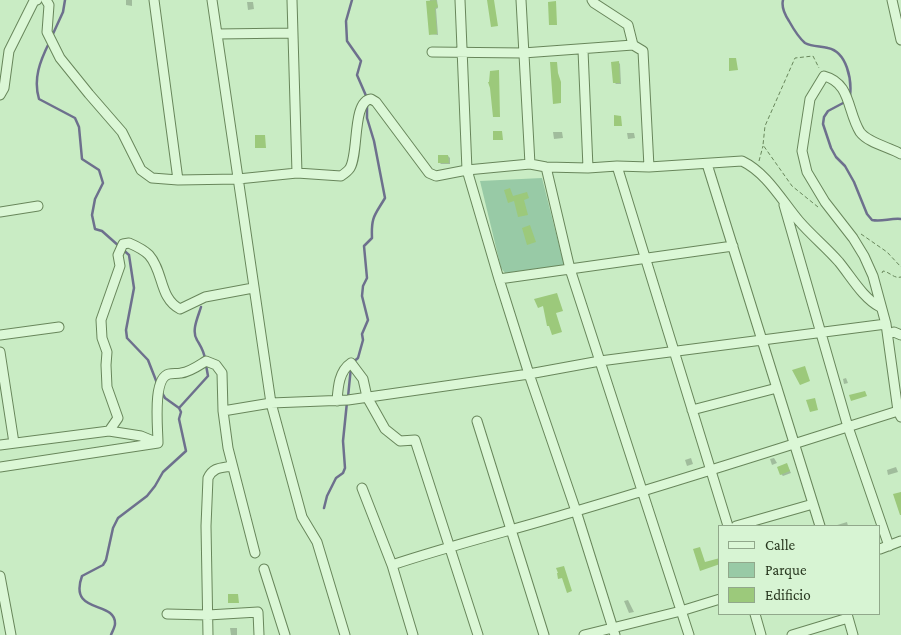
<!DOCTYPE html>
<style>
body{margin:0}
#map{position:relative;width:901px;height:635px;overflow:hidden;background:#c9ecc4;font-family:"Crimson Pro",serif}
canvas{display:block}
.legend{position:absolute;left:718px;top:525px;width:162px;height:90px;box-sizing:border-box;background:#d7f4d3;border:1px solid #91a88b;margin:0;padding:6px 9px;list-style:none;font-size:15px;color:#27361e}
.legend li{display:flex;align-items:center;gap:10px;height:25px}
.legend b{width:25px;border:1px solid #91a88b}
</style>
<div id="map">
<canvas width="901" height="635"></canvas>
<ul class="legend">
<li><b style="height:6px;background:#dbf7d6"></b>Calle</li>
<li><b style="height:14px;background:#98caa6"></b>Parque</li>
<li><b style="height:14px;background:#9cc97b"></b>Edificio</li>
</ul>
</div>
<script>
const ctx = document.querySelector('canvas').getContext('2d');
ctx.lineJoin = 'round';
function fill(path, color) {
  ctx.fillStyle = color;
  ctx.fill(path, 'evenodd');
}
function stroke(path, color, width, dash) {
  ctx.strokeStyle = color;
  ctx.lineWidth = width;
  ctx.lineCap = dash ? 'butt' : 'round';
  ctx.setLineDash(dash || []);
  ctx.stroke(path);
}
const green = new Path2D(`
 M542,178L564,265L505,273L501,268L480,181Z`);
const shadow = new Path2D(`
 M126,0H132V6L126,5Z
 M430,0H437L438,8L436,9L438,35L430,34Z
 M247,2H253L254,9L248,10Z
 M618,62L620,64L621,84H616L614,82Z
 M553,132H562L563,138L554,139Z
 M627,133H634L635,138L628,139Z
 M448,156L450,158V164H441L440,163Z
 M846,378L848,383L844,384L843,379Z
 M691,458L693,464L687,466L685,460Z
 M774,458L777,463L772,465L770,459Z
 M787,465L791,473L783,476L781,474Z
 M896,467L898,472L888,475L887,470Z
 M847,522L848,526H834Z
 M628,600L634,612L629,613L624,601Z
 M230,628H237V635H231Z`);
const stream = new Path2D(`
 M352,0L346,21L347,41L361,61L357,75L367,98
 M783,0C781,8 785,15 789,21C794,30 798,37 805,43C812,47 820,46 828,48C847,52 852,80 850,96L849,98
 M52,36L63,12L65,0
 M49,43C40,61 33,79 39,99L75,118L79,127L82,159L99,170L103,183L95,199L92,215L95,229L102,231L129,255L134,288L126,330L127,338L148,360L157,383
 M845,102L828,111L824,117L823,124L831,148L836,157L845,166L854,182L867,214L872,220C882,222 890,218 901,219
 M201,307C198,317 191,331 197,340C201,347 204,351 205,359
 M352,363L358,358L363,340L362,334L368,320L362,296L363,286L367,278L364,246L372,238C371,216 375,215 385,198L374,141L367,118V103
 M348,397L351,367
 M179,408L208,376L206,365
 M324,508L327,496L336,478L343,473L345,468L343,441L347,402
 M111,635C112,632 115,627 115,624C116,600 68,615 82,576L103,565L106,560L113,528L118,518L147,496L155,486L163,472L186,451L179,419L181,412L179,408L165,398L162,393`);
const building = new Path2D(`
 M436,0L438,7L435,8L437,34L429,35L426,1Z
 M487,0H494L498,26L491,27Z
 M556,1L557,25H549L548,2Z
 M729,58H736L738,70L729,71Z
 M619,61L620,83H613L611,62Z
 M550,62H557L558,73L561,82V103L553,104Z
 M499,70L500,117H493L490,88L488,82H489L490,71Z
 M614,115L621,116L622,126H614Z
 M493,131H502L503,140H493Z
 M255,135H265L266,148H255Z
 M438,155H448L449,163H438Z
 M510,188L513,196L527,192L529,198L524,200L528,215L518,217L514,201L508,203L504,190Z
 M530,225L536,242L527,245L522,228Z
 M557,293L563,311L556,313L562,332L552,335L549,326H547L543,306L538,308L534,299Z
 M805,366L810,381L800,385L792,370Z
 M865,391L867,396L851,401L849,395Z
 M815,398L818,410L810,412L806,400Z
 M787,463L790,471L780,475L777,467Z
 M901,492V515H900L893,494Z
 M700,547L705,562L720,558V564L700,571L693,549Z
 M564,566L572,591L567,593L562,578L558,579L557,573H558L556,568Z
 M228,594H238L239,603H228Z`);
const path = new Path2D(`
 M759,161L763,146
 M818,207L792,186L763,145L765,126L795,58L813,56L819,68
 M861,234L887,252L901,267
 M882,273L883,271C890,272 894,279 901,277`);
const minor = new Path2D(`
 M46,0L49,5L47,32L60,58L89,94L122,132L141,170L152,178L178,180L238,179L297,173L341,176C344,174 348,171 350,168C359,153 352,101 371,99L376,102L429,173L436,176L467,170L530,164L546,167L588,168L617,166L649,167L742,161C767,173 782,201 799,221C812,236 827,248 839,262C852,278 863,298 880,307
 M154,0L178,180
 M212,0L271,403L302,517L317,542L345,635
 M292,0L297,173
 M460,0L467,170L499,279L529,374L576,511L615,635
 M521,0L530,164
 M592,0L594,3L628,25L633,45
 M892,0L901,40
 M217,34L293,33
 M583,50L588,168
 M432,52L523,53L633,45L643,51L649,167
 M0,95L4,88L9,51L34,1L37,0
 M901,154C889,147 868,143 860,132C847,111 851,83 824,76L810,99L802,151L807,172L825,202L853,238L864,256L873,276L886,324L898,411L901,417
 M707,164L820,526
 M617,166L728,526
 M546,167L570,269L689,635
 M784,205L848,427L889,546
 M0,212L38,206
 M499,279L733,246
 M888,334L894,332L901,335
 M0,335L59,327
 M0,352L14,443
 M337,401C338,387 339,371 351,363L363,379L367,397L385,429L400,441L415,440L478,635
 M692,410L777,388
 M223,411L271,403L348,400L529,374L600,361L886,324
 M477,421L544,635
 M109,431L118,418L107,387L106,365L107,352L102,338L101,320L120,266L118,255L123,244L129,243C136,246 143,249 149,255C164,272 159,298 180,309L205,297L253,288
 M0,445L109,431L141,436L158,443C158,428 152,378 169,374C173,373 177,374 181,373C190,372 198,366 206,361L216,365L222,373L223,411L228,448L255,553
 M0,467L158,443
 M362,488L392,565L413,635
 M736,526L813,504
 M880,549L901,541
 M392,565C452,545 513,530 573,512C682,480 790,445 898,411
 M264,569L285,635
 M0,576L11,635
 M167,614L208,615L258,612L259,635
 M755,614L761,635
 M847,614L853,635
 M208,635L206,526L208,478C213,467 221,468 232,466
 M584,635L681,611L720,599
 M792,635L848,618`);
fill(green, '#98caa6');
fill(shadow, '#0003');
stroke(stream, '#6d708d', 2.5);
fill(building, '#9cc97b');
stroke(minor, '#68865b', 11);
stroke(path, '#68865b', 1, [4, 2.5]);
stroke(minor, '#dbf7d6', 9);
</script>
